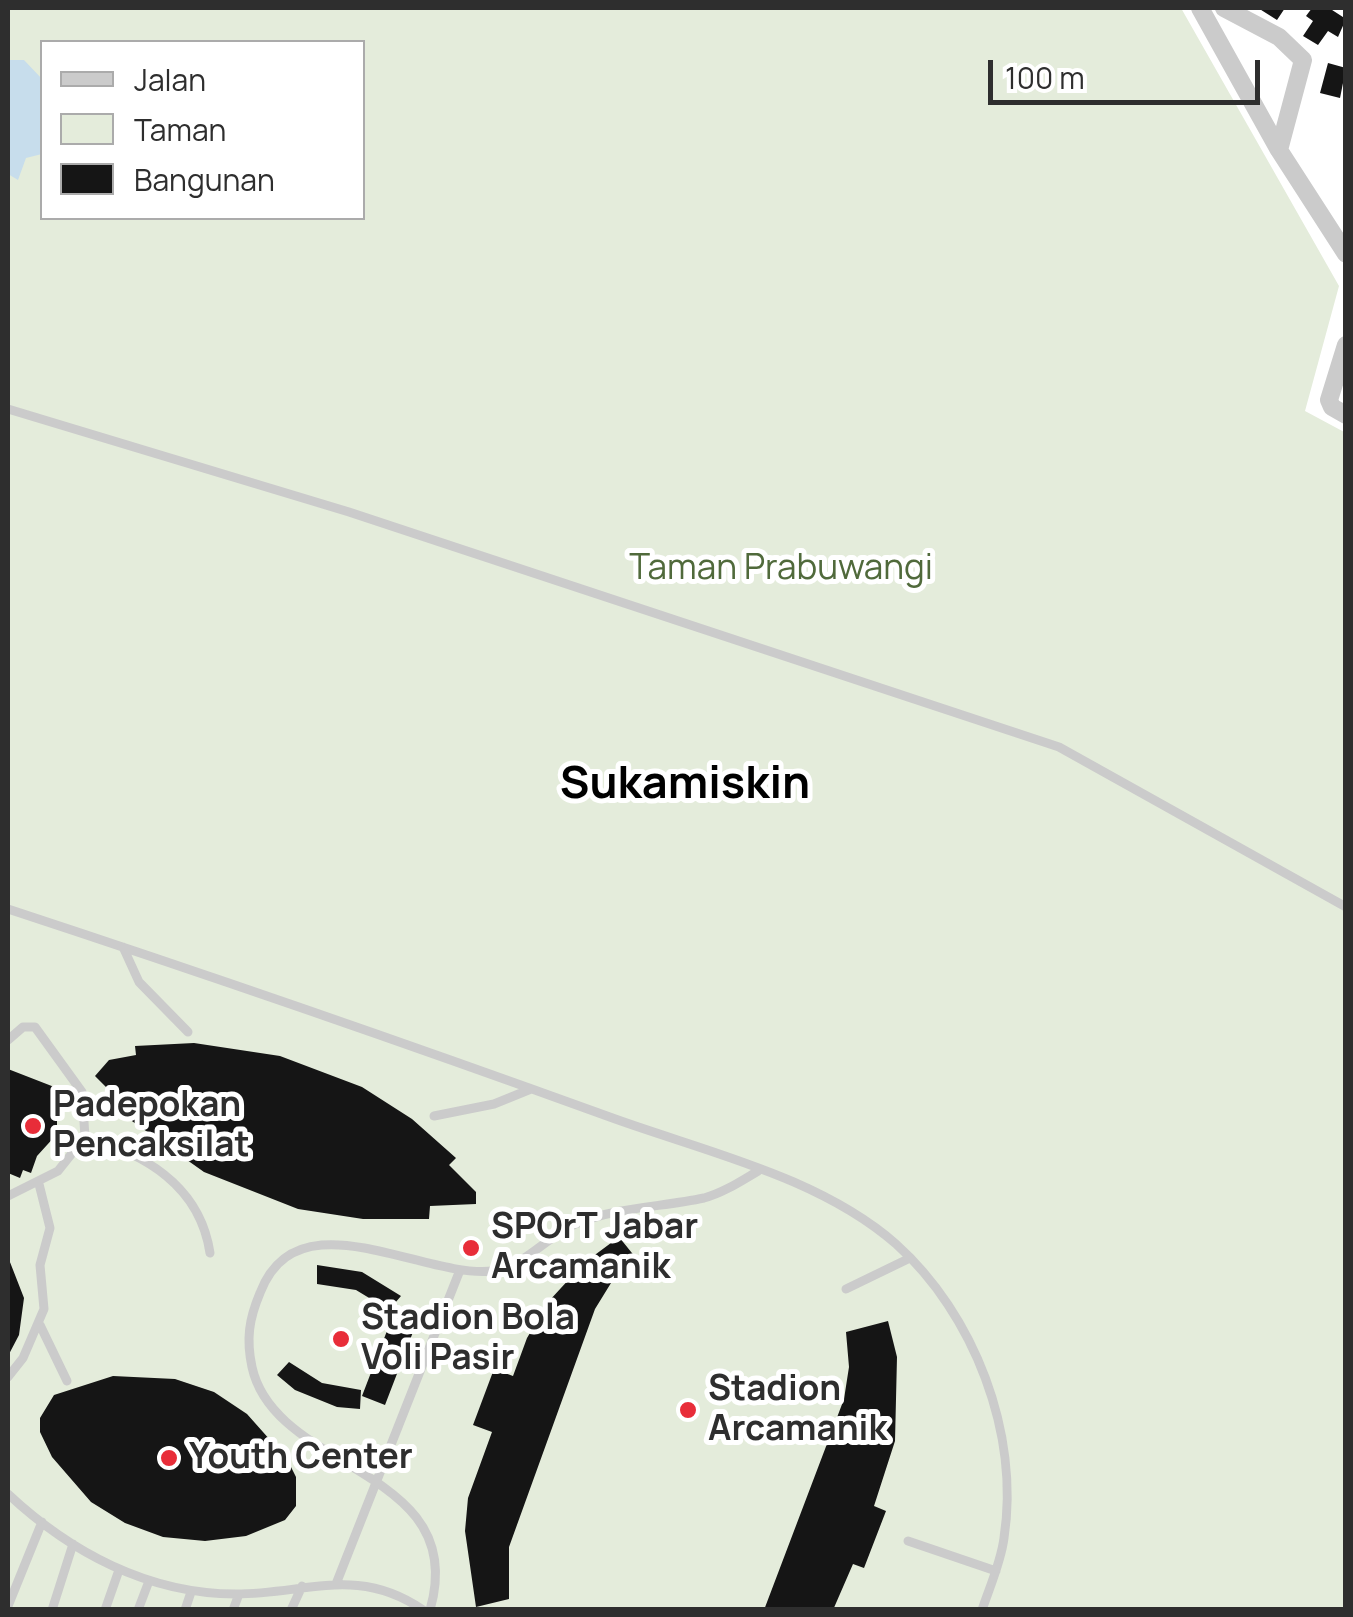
<!DOCTYPE html>
<style>
body{margin:0}
#map{position:relative;width:1353px;height:1617px;overflow:hidden;background:#fff;font-family:Manrope,sans-serif}
canvas{display:block}
.frame{position:absolute;inset:0;border:10px solid #2e2e2e;pointer-events:none}
.legend{position:absolute;left:40px;top:40px;width:325px;height:180px;box-sizing:border-box;background:#fff;border:2px solid #ababab;margin:0;padding:12px 18px;list-style:none;font-size:30px;color:#2e2e2e}
.legend li{display:flex;align-items:center;gap:20px;height:50px}
.legend b{width:50px;border:2px solid #ababab}
.scale{position:absolute;left:988px;top:60px;width:272px;height:45px;box-sizing:border-box;border:5px solid #2e2e2e;border-top:0;padding-left:12px;font-size:30px;line-height:35px;white-space:nowrap;color:#2e2e2e;-webkit-text-stroke:8px #fff;paint-order:stroke}
</style>
<div id="map">
<canvas width="1353" height="1617"></canvas>
<div class="frame"></div>
<ul class="legend">
<li><b style="height:12px;background:#cbcbcb"></b>Jalan</li>
<li><b style="height:28px;background:#e4ecdb"></b>Taman</li>
<li><b style="height:28px;background:#151515"></b>Bangunan</li>
</ul>
<div class="scale">100 m</div>
</div>
<script>
const ctx = document.querySelector('canvas').getContext('2d');
ctx.lineJoin = 'round';
function fill(path, color) {
  ctx.fillStyle = color;
  ctx.fill(path, 'evenodd');
}
function stroke(path, color, width, dash) {
  ctx.strokeStyle = color;
  ctx.lineWidth = width;
  ctx.lineCap = dash ? 'butt' : 'round';
  ctx.setLineDash(dash || []);
  ctx.stroke(path);
}
function label(font, color, halo, rows, align = 'center') {
  ctx.font = font + ' Manrope,sans-serif';
  ctx.lineWidth = 10;
  ctx.setLineDash([]);
  ctx.textBaseline = 'middle';
  ctx.strokeStyle = halo;
  ctx.fillStyle = color;
  for (const [text, x, y, turn = 0] of rows) {
    ctx.save();
    ctx.translate(x, y);
    ctx.rotate((+turn || 0) * Math.PI / 180);
    ctx.textAlign = isNaN(turn) ? turn : align;
    if (halo) ctx.strokeText(text, 0, 0);
    ctx.fillText(text, 0, 0);
    ctx.restore();
  }
}
const green = new Path2D(`
 M8,8H1181L1339,286L1305,411L1346,433L1345,1609H8ZM42,42H362V218H42Z`);
const water = new Path2D(`
 M8,60H24L42,79V154L26,158L18,180L8,174Z`);
const building = new Path2D(`
 M1258,8H1285L1277,20Z
 M1312,8H1329L1346,19L1338,37L1328,31L1318,45L1303,36L1313,21L1306,16Z
 M1328,63L1346,68L1340,98L1320,93Z
 M194,1043L280,1056L362,1087L412,1119L456,1158L449,1165L476,1192V1204L430,1206L429,1219H363L298,1209L204,1172L122,1114L134,1103L107,1088L95,1076L109,1060L136,1055L135,1046Z
 M8,1069L62,1090L57,1103V1134L37,1156L31,1173L23,1170L20,1178L8,1173Z
 M619,1237L636,1258L611,1283L595,1309L509,1547V1599L476,1607L465,1531L468,1498L492,1432L473,1425L494,1369L513,1376L527,1338L549,1301L584,1263Z
 M8,1257L24,1298L19,1335L8,1356Z
 M317,1265L362,1272L401,1296L389,1310L356,1290L317,1284Z
 M395,1310L418,1319L385,1405L362,1396Z
 M888,1321L897,1357L895,1441L874,1506L886,1511L864,1568L853,1564L833,1610H764L844,1399L849,1367L846,1332Z
 M289,1362L322,1383L361,1390L360,1409L337,1407L295,1390L277,1375Z
 M113,1376L175,1379L214,1392L247,1414L287,1459L296,1477V1506L285,1520L246,1536L205,1541L163,1537L125,1523L91,1502L52,1457L40,1432V1418L54,1395Z`);
const service = new Path2D(`
 M8,409L349,512L1059,747L1346,907
 M8,909C209,975 408,1044 607,1116C702,1151 819,1176 896,1244C974,1314 1020,1433 1004,1538C1001,1562 990,1586 982,1610
 M123,947L139,982L188,1032
 M8,1040L23,1027H35L82,1092L85,1137L58,1171L8,1196
 M434,1116L494,1104L531,1089
 M85,1137C146,1154 200,1186 210,1253
 M846,1289L910,1258
 M40,1325L67,1381
 M8,1377L23,1358L44,1309L40,1265L50,1228L39,1184
 M8,1494C70,1552 148,1594 236,1594C306,1594 358,1565 423,1610
 M908,1541L996,1571
 M336,1584L460,1270
 M8,1606L42,1522
 M52,1610L73,1544
 M105,1610L119,1570
 M138,1610L149,1581
 M185,1610L191,1592
 M233,1610L239,1594
 M291,1610L302,1586
 M430,1610C471,1467 275,1473 252,1367C246,1339 249,1319 260,1293C298,1194 421,1279 493,1271C523,1268 549,1234 578,1223C618,1207 662,1207 704,1198C723,1193 741,1181 758,1171`);
const minor = new Path2D(`
 M1200,8L1279,150L1346,254
 M1224,8L1279,37L1303,60L1279,150
 M1346,345L1329,400L1332,407L1346,415`);
const markers = [
 [33,1126,10,"#e82d39"],
 [471,1248,10,"#e82d39"],
 [341,1339,10,"#e82d39"],
 [688,1410,10,"#e82d39"],
 [169,1458,10,"#e82d39"]
];
const parkNames = [
 ["Taman Prabuwangi",781,569]
];
const poiNames = [
 ["Padepokan",53,1106],
 ["Pencaksilat",53,1146],
 ["SPOrT Jabar",491,1228],
 ["Arcamanik",491,1268],
 ["Stadion Bola",361,1319],
 ["Voli Pasir",361,1359],
 ["Stadion",708,1390],
 ["Arcamanik",708,1430],
 ["Youth Center",189,1458]
];
const districtNames = [
 ["Sukamiskin",685,785]
];
fill(green, '#e4ecdb');
fill(water, '#c7ddec');
fill(building, '#151515');
stroke(service, '#cbcbcb', 9);
stroke(minor, '#cbcbcb', 18);
for (const [x, y, r, color] of markers) {
  const dot = new Path2D();
  dot.arc(x, y, r, 0, 2 * Math.PI);
  ctx.fillStyle = color;
  ctx.fill(dot);
  stroke(dot, '#fff', 4);
}
label('35px', '#506a3b', '#fff', parkNames);
label('bold 35px', '#2e2e2e', '#fff', poiNames, 'left');
label('bold 45px', '#000', '#fff', districtNames);
</script>
